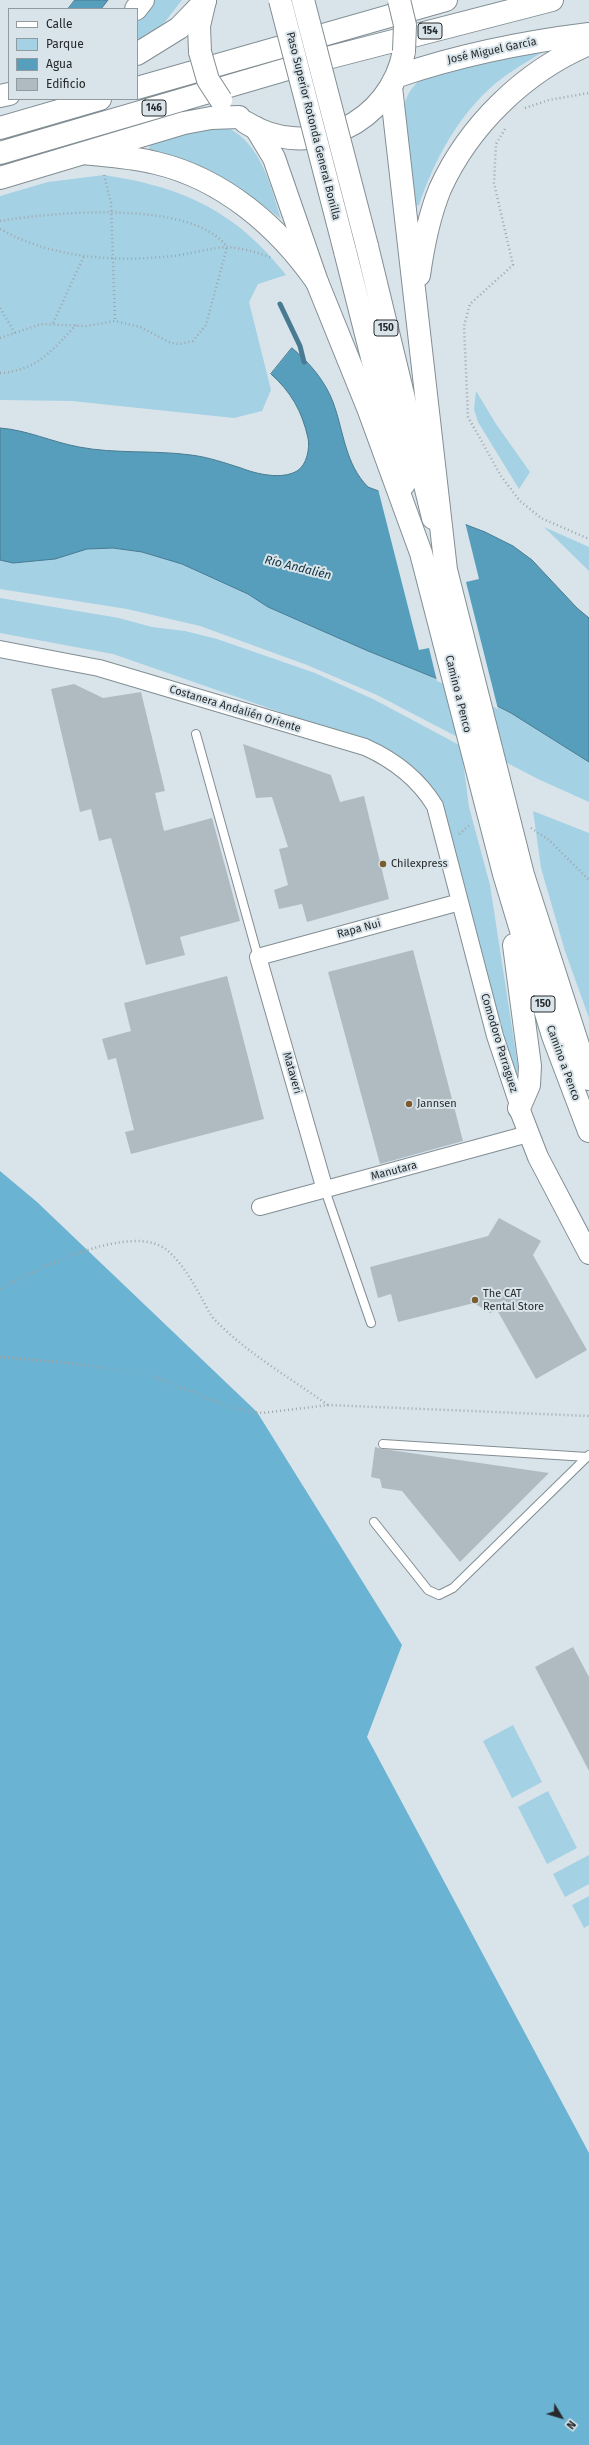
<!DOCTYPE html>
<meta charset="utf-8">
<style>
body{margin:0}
#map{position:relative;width:589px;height:2445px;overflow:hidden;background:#d8e4ea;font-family:"Fira Sans",sans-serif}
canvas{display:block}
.legend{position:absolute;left:8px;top:8px;width:130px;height:92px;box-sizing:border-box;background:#d8e4ea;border:1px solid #919a9e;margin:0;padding:5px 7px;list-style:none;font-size:12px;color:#262a2c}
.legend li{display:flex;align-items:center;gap:8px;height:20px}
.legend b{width:20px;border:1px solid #919a9e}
.north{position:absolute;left:541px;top:2397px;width:40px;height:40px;-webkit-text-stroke:3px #d8e4ea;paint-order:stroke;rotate:128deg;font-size:11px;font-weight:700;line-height:16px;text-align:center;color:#262a2c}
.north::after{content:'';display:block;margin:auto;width:14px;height:18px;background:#262a2c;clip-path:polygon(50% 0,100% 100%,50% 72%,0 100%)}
</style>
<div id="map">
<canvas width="589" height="2445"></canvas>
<ul class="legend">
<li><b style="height:5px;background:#fff"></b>Calle</li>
<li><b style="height:11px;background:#a5d1e4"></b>Parque</li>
<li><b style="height:11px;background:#569ebc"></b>Agua</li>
<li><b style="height:11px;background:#afbbc1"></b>Edificio</li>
</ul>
<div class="north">N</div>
</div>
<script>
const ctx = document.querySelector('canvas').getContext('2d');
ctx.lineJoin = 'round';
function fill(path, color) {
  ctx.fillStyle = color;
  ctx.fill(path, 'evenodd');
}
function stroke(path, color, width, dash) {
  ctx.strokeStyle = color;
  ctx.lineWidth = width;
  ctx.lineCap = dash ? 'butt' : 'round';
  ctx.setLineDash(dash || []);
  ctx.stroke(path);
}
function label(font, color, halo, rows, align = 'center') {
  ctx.font = font + ' "Fira Sans",sans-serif';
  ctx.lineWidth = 4;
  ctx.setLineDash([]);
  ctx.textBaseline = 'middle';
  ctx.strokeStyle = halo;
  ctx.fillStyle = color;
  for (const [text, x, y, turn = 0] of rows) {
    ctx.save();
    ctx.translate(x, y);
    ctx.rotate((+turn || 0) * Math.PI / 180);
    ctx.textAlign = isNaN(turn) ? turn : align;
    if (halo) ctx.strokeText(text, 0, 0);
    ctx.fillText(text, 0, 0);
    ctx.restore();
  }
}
const green = new Path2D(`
 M154,0H182L164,23L137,44V23Z
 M547,49C530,60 512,70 496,83C459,114 434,160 419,205L416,206L404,106C407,93 413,86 423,77Z
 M227,127C262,145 270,185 281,219C240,186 202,160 149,150L150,142L205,129Z
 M104,175C183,187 236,211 286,275L258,284L249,302L271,390L262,411L234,418L72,401L0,400V196L48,182Z
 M476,391L496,424L530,472L519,489L478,422L474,409Z
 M544,527L589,547V571Z
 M113,548L142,552L182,564L248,594L268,607L368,651L468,691L511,713L589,762V802L538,779L377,695L307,665L200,626L127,609L0,589V560C31,566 56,556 85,549C94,547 104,548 113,548Z
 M0,598L119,618L152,627L185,631L217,639L315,673L375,700L461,746L469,807L490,885L518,1067L517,1076L509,1059L441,803C429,779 405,759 381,747L113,654L0,633Z
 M533,811L589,833V1018L565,951L541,868Z
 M513,1725L542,1782L512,1798L483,1741Z
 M548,1791L577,1848L547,1864L518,1807Z
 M589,1855V1884L565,1897L553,1874Z
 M589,1896V1925L584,1928L572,1905Z`);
const forest = new Path2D(`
 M0,1171L37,1202L257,1412L402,1645L367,1737L589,2153V2445H0Z`);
const water = new Path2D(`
 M75,0H108L101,9H68Z
 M292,348C310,363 325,381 333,402C344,432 345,464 368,487L485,532L513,546L532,560L577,608L589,618V762L511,713L468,691L368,651L268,607L248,594L182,564L142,552L113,548L87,549L55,559L13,563L0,560V428C27,430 52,442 79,447C115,454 154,450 191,455C208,457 225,463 241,468C256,474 282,480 297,471C307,465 310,448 308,438C302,411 291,392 271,374Z`);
const pier = new Path2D(`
 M378,489L465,522L479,579L466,582L498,709L437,681L429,648L419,650Z`);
const stream = new Path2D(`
 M280,304L300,346L304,362`);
const building = new Path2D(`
 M74,684L103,698L141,692L165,791L155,793L164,831L212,818L240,921L180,937L185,955L146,965L111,838L99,841L91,809L80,812L51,689Z
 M243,744L331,775L340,802L364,796L389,899L307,922L302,904L279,909L274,890L288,885L279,849L288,847L272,797L256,798Z
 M413,950L463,1141L380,1164L328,972Z
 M227,976L264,1119L131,1154L125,1132L134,1130L116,1058L108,1060L102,1039L131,1031L124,1003Z
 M499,1218L541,1241L533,1255L587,1350L536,1379L497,1310L490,1313L474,1303L398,1322L391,1294L378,1298L370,1267L488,1236Z
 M375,1447L383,1449L549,1473L460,1562L402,1491L382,1488L380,1479L371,1477Z
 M573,1647L589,1677V1771L535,1667Z`);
const path = new Path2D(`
 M525,108L549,100L589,93
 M505,129L496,144L494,183L513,265L470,304L464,326L468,417L501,476L520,501L541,518L589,539
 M104,175L111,203L115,321
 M0,221C53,212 192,199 227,247
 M0,229C54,259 115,262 174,256C189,254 215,247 228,247C243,248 259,253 272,258
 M0,308L15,333
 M53,323L84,256
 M0,338L41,324L86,326L115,321L140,327L171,343L179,344L193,341L206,325L227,247
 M0,373C36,371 53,350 76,325
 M531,828L549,840L589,880
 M459,834L471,824
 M0,1289C35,1270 131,1221 167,1250C182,1263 193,1282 202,1299C206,1305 209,1314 215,1320C247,1353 290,1378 328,1405
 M0,1357L68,1363L150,1375L230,1407L262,1413L329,1405L589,1416`);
const service = new Path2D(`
 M196,734L258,957
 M325,1190L371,1323
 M383,1444L587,1457
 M374,1522L428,1590L439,1595L453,1588L589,1455`);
const minor = new Path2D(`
 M0,649L99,668L365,747C394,760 418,778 435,806L495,1036L519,1108
 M325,1190L258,957L460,902
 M260,1207L528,1134`);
const tertiary = new Path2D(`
 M519,1108L538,1157L589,1254`);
const primary = new Path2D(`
 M200,52L199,26L205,0
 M398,76C460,55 524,42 589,34
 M245,122C309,163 391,123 404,51
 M367,246L433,518
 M345,251L404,484`);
const trunk = new Path2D(`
 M391,87L446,570L523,875L589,1079
 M256,128L274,158L317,282L368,408L421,553L504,874L553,1036L589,1131
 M419,275C423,246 429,216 440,189C469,125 525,71 589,44
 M514,945L530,1066L529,1085L519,1108`);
const motorway = new Path2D(`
 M136,9L143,0
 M137,54L179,28L205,1
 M137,88L446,0
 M0,96L9,94
 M0,128L100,99
 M0,153L308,63L552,0
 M84,153C108,156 133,157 156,163C223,179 278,226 317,282
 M0,178L184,123L211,118L239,117`);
const primaryBridge = new Path2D(`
 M280,0L345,251
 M303,0L367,246
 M399,0L405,25L404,51
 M200,52L208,80L221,100`);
const markers = [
 [383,864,4,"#795d30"],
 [409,1104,4,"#795d30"],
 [475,1300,4,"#795d30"]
];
const shields = [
 [430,31,24],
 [154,108,24],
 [386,328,24],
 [543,1004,24]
];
const shieldNames = [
 ["154",430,31],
 ["146",154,108],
 ["150",386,328],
 ["150",543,1004]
];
const streetNames = [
 ["José Miguel García",492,51,-12],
 ["Paso Superior Rotonda General Bonilla",313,126,76],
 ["Camino a Penco",458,694,76],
 ["Costanera Andalién Oriente",235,709,17],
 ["Rapa Nui",359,929,-15],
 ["Comodoro Parraguez",499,1043,73],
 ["Camino a Penco",563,1063,70],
 ["Mataveri",292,1073,74],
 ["Manutara",394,1171,-15]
];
const poiNames = [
 ["Chilexpress",391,864],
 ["Jannsen",417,1104],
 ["The CAT",483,1294],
 ["Rental Store",483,1307]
];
const waterNames = [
 ["Río Andalién",298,568,14]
];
fill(green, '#a5d1e4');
fill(forest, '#6bb3d2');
fill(water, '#569ebc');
stroke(water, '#487b91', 1);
fill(pier, '#d8e4ea');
stroke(stream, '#487b91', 5);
fill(building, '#afbbc1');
stroke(service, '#828e93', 10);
stroke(minor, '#828e93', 18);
stroke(tertiary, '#828e93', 22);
stroke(primary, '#828e93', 24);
stroke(trunk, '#828e93', 24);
stroke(motorway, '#828e93', 24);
stroke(path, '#9ea7ac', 2.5, [1, 3]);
stroke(service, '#fff', 8);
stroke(minor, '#fff', 16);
stroke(tertiary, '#fff', 20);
stroke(primary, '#fff', 22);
stroke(trunk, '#fff', 22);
stroke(motorway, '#fff', 22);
stroke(primaryBridge, '#828e93', 24, []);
stroke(primaryBridge, '#fff', 22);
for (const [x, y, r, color] of markers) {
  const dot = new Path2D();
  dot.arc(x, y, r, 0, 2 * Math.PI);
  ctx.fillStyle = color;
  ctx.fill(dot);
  stroke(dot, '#d8e4ea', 1.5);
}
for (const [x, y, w] of shields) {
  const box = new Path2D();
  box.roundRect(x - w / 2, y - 8, w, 16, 3);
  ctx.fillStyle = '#d8e4ea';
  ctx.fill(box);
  stroke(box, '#262a2c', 1);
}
label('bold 10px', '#262a2c', null, shieldNames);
label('11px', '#262a2c', '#d8e4ea', streetNames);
label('11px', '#262a2c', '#d8e4ea', poiNames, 'left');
label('italic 12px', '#0d303e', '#d8e4ea', waterNames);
</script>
